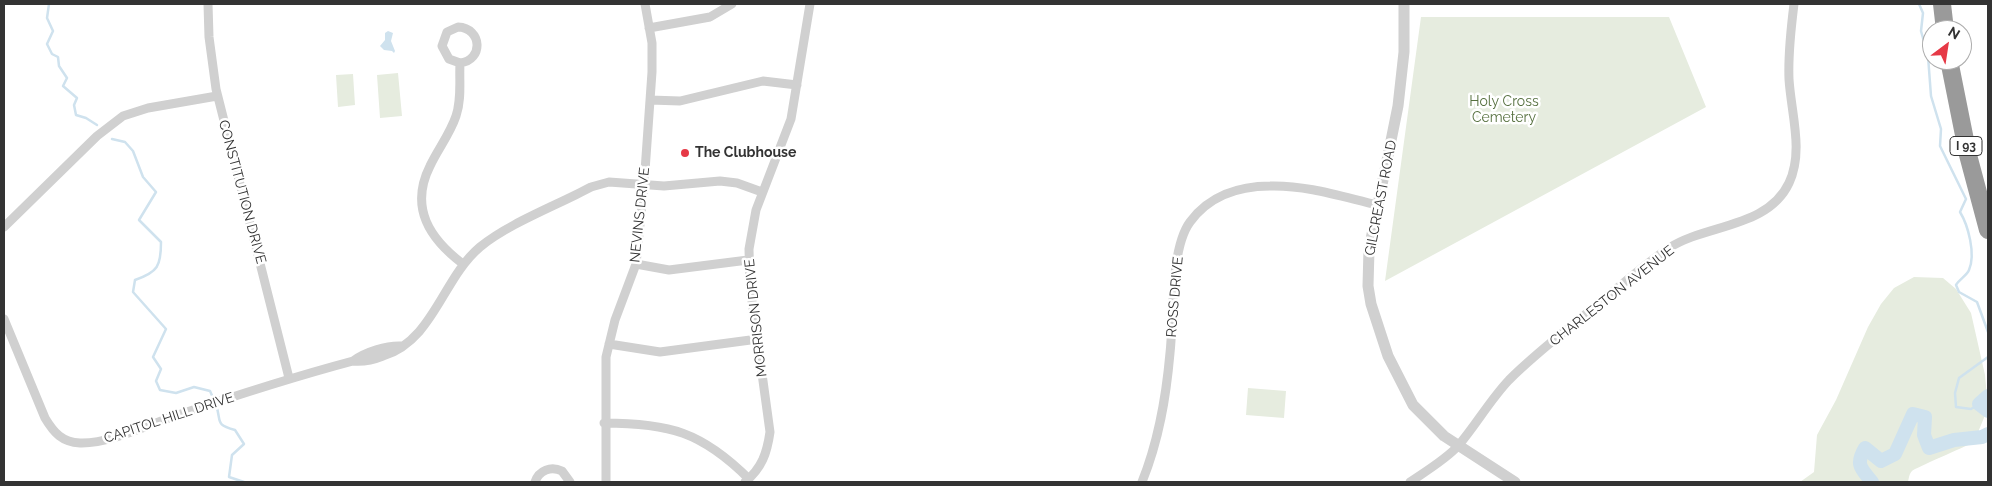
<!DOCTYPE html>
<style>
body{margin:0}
#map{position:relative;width:1992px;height:486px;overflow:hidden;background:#fff;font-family:Raleway,sans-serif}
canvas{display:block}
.frame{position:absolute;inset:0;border:5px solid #333;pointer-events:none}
.north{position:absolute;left:1922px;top:20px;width:50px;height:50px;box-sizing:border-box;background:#fff;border:1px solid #adadad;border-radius:50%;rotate:31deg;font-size:14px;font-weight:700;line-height:20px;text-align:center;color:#333}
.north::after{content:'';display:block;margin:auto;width:18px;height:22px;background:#e63946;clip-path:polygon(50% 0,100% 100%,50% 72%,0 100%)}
</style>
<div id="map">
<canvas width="1992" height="486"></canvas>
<div class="frame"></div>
<div class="north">N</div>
</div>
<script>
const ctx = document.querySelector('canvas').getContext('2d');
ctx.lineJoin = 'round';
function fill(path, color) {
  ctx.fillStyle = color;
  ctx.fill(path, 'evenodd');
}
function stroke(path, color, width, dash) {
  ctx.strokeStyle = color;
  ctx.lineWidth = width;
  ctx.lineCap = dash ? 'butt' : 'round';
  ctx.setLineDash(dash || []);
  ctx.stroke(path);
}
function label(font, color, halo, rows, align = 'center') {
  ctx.font = font + ' Raleway,sans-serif';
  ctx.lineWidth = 5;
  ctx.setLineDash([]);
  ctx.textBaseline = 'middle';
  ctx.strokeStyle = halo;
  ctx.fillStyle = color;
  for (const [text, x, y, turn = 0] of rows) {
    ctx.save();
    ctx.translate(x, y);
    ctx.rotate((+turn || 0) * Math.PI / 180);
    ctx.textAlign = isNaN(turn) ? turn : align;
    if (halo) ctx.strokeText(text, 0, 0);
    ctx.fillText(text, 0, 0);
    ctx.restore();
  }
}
const green = new Path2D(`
 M1421,17H1669L1706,107L1385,281Z
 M398,73L402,116L380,118L377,75Z
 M353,74L355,105L338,107L336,75Z
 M1914,277L1943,278L1956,289L1971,313L1985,375L1988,408L1974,442C1965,447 1915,468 1912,471C1909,474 1909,478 1908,482H1800L1814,472L1817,435L1836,400L1868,327L1881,304L1894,288Z
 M1248,388L1286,391L1284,418L1246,415Z`);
const water = new Path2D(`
 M388,31L393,33L391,41L395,51L394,53L392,51L384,50L380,46L385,40V33Z`);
const stream = new Path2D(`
 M49,4L47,18L53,31L47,44L52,54L58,57L59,66L67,78L63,86L77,98L74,105L76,115L86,118L97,125
 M1919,4L1923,13L1921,31L1928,56L1931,96L1941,129L1940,146L1966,199L1960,212C1968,225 1976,254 1969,270C1967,275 1959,280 1956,285L1959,292L1977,302L1988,332
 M112,139L125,142L133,151L143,177L156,192L139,220L161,242C161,266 158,272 135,280L133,292L166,329L153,357L161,369L156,381L160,390L176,393L194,387L210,391L214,400
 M1979,404L1971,409L1956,407L1955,393L1959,378L1988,357
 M216,405C222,422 214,424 235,430L244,444L232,455L229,477L244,482`);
const river = new Path2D(`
 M1988,396L1979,404L1988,411
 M1872,482C1861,468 1855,465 1865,448L1881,461L1895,454L1913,414L1925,417L1924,435L1929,448L1954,440L1982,437L1988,434`);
const minor = new Path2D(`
 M208,4L209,37L216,89L289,378
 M649,28L710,17L732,4
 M460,63L449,59L442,46L447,32L458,27C482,28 484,60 460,63C459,80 462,99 456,116C450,134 438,149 430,166C409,208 430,239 463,264
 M650,100L680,101L763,81L797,85
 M4,227L97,136L123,116L148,108L217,96
 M636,264L669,270L748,260
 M4,319L45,418C54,433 62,442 80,443C109,444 148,425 175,416C234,396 293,377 353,361C365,352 387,345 402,346
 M609,344L660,352L758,339
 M353,361C364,362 373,360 383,356C434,340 442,279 480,247C509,223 558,205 591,187L609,182L664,186L720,181L737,183L762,192
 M604,423C669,423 702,432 749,479
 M535,482C539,470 551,466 562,471L570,482
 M606,482V357L615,320L636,264L644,185L652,72V43L645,4
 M745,482C762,468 767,453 770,432L750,286L749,249L756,210L791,119L810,4
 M1142,482C1159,440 1166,398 1170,353C1174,318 1170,249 1190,222C1209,196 1239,186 1270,186C1307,185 1343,197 1378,205
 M1410,482C1426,471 1445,460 1458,446C1476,425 1490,400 1509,380C1535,354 1564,332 1592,309C1617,289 1642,266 1669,248C1706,224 1768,228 1789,183C1804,151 1791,113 1789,79C1788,54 1791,28 1794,4`);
const tertiary = new Path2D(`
 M1404,4V52L1398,106L1369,249L1368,286L1371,304L1388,356L1413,405L1444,436L1515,482`);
const motorway = new Path2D(`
 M1942,4L1945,30
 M1949,60L1968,155L1988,230`);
const markers = [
 [685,153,5,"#e63946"]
];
const shields = [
 [1966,146,32]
];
const shieldNames = [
 ["I 93",1966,146]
];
const parkNames = [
 ["Holy Cross",1504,102],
 ["Cemetery",1504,118]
];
const poiNames = [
 ["The Clubhouse",695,153]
];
const streetNames = [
 ["CONSTITUTION DRIVE",242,192,75],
 ["GILCREAST ROAD",1381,198,-79],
 ["NEVINS DRIVE",640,215,-84],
 ["CHARLESTON AVENUE",1612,296,-38],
 ["ROSS DRIVE",1175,297,-85],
 ["MORRISON DRIVE",756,318,-96],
 ["CAPITOL HILL DRIVE",169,418,-18]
];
fill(green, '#e6ecdf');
fill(water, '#cfe2ee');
stroke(stream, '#cfe2ee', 2.5);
stroke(river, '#cfe2ee', 14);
stroke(minor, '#d0d0d0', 9);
stroke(tertiary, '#d0d0d0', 11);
stroke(motorway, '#9a9a9a', 18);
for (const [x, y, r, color] of markers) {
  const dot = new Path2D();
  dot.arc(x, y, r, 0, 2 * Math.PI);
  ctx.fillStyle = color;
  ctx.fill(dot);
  stroke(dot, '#fff', 2);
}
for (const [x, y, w] of shields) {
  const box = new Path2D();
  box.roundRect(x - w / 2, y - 9.5, w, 19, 4);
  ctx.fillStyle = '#fff';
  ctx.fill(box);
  stroke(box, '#333', 1);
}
label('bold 12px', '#333', null, shieldNames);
label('14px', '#56703f', '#fff', parkNames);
label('bold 14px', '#333', '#fff', poiNames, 'left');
label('14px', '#333', '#fff', streetNames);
</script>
